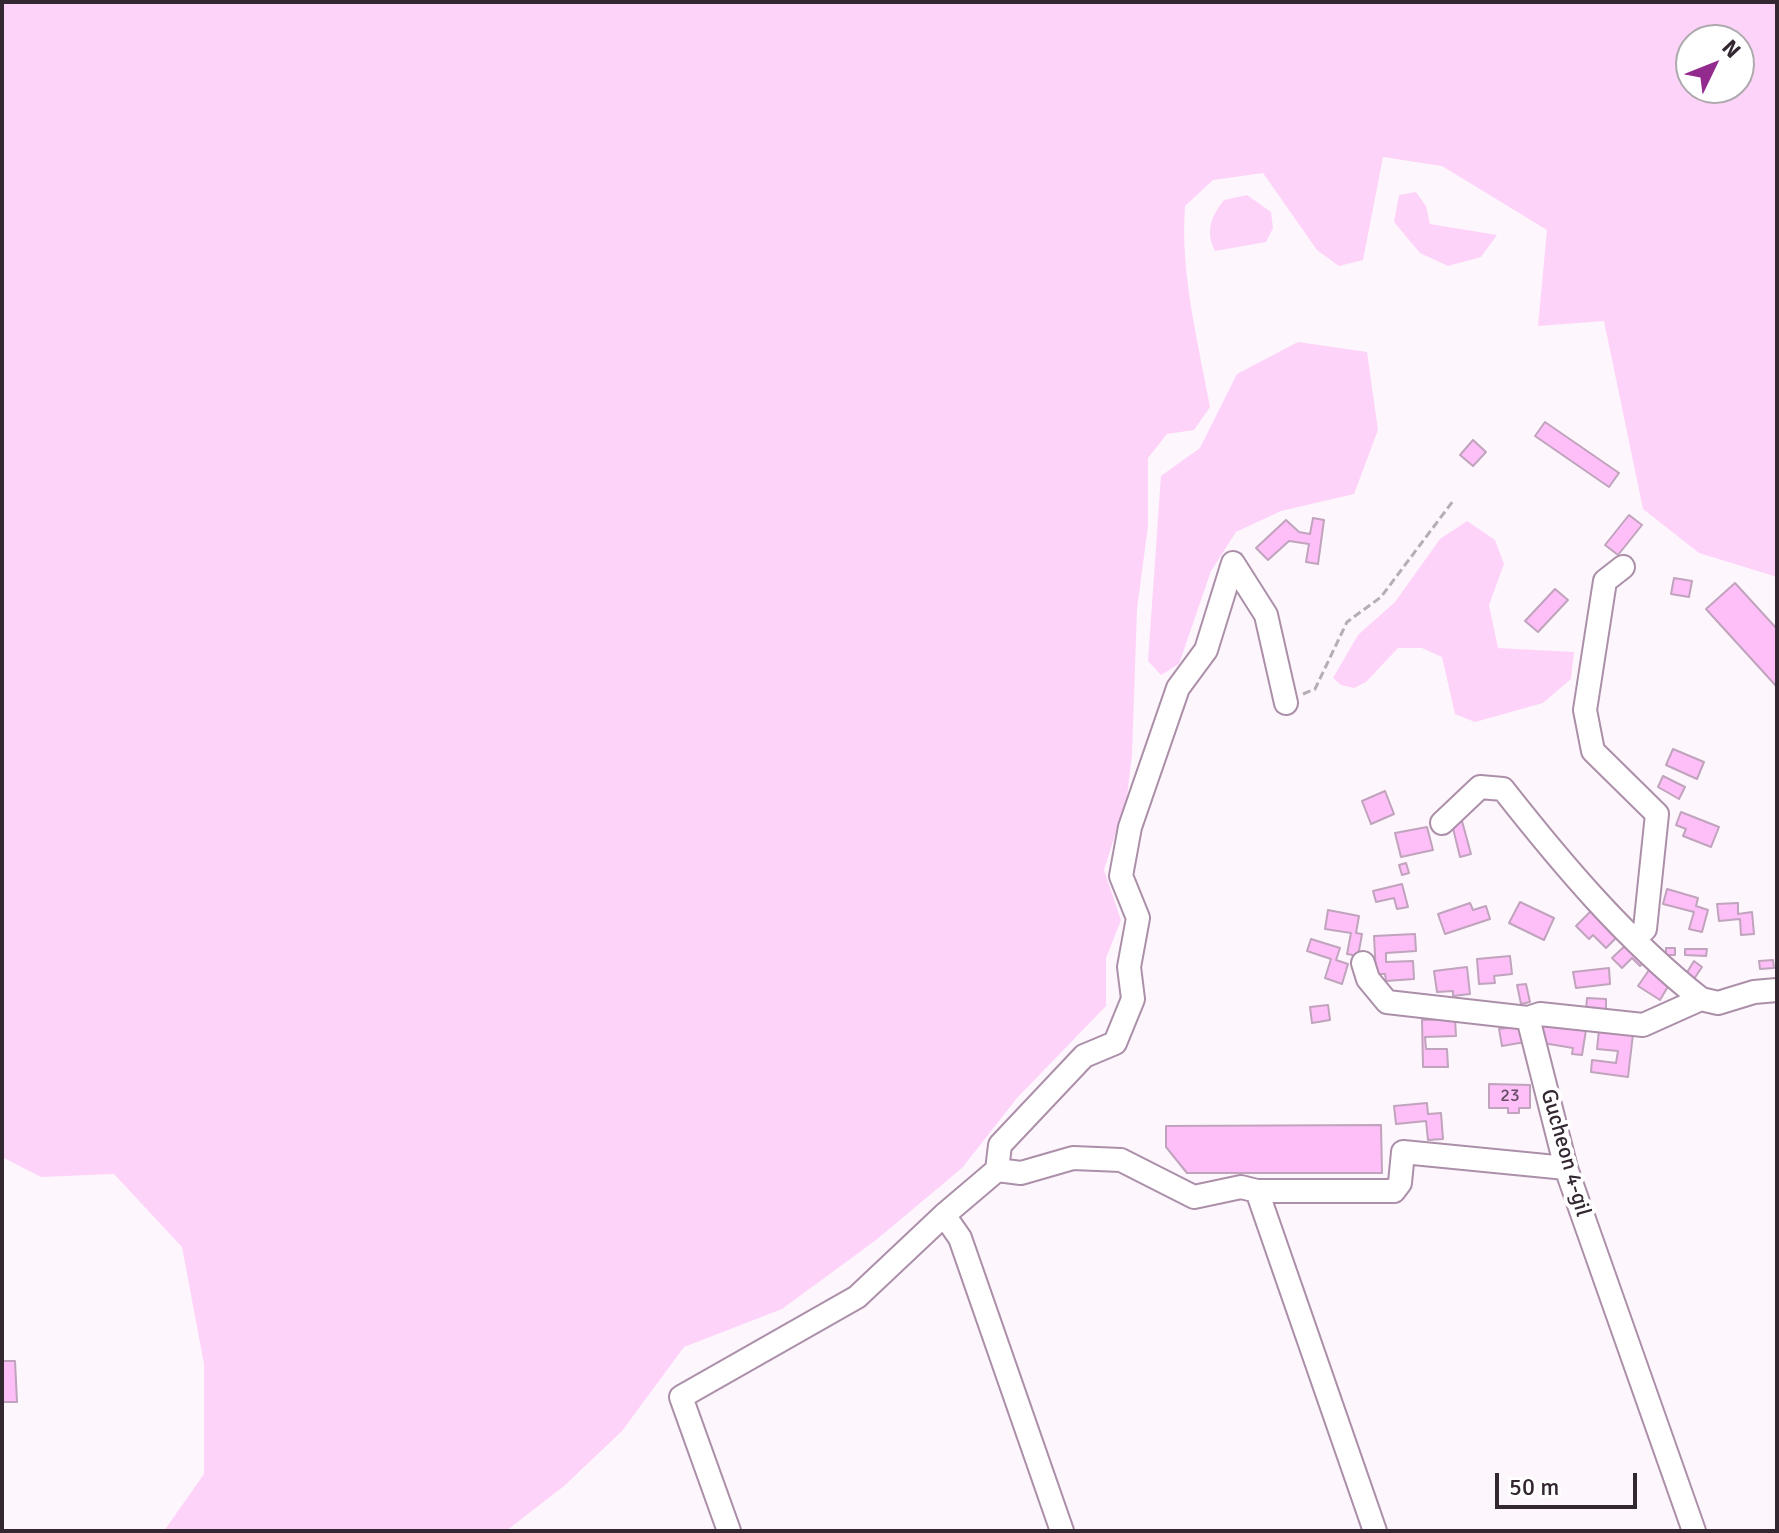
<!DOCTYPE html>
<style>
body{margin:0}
#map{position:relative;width:1779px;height:1533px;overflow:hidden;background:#fdf6fc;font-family:Signika,sans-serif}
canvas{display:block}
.frame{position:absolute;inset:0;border:4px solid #332732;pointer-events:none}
.north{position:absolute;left:1675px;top:24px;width:80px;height:80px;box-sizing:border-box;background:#fff;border:2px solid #ada9ad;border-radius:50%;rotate:47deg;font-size:22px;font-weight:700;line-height:32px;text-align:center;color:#332732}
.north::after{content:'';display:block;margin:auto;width:28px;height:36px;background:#932b8f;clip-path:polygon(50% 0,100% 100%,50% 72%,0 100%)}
.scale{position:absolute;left:1495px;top:1473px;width:142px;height:36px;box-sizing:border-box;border:4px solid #332732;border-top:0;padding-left:10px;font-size:24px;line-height:28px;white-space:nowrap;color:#332732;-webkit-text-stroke:6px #fff;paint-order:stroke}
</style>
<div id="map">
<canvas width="1779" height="1533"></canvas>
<div class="frame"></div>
<div class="north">N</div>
<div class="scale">50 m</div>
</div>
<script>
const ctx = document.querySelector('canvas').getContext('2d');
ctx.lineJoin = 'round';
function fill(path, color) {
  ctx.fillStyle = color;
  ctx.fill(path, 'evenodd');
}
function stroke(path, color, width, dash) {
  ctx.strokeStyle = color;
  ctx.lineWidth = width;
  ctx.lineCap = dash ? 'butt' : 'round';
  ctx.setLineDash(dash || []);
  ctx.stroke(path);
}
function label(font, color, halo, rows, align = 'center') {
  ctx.font = font + ' Signika,sans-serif';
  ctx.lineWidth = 8;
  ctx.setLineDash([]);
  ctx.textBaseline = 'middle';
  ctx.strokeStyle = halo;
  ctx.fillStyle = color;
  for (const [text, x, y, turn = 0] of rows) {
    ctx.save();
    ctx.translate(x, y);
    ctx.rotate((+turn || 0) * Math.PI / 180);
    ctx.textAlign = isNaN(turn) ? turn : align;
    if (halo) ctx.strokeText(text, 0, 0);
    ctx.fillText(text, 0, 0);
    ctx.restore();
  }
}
const green = new Path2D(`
 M2,2H1777V577L1699,553L1643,509L1604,321L1538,326L1547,230L1442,166L1383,157L1363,260L1339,266L1317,250L1263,173L1213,180L1185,206C1180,273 1198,341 1210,407L1194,430L1167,434L1148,458V526L1137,609L1132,754L1127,797L1104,870L1121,920L1106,958V1006L1017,1098L962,1168L876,1240L782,1309L684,1347L622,1431L564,1486L506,1531H164L204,1474V1364L182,1247L114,1174L41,1177L2,1157ZM1739,40V88H1691V40Z
 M1416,192L1426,206L1430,224L1497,235L1481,257L1448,266L1420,253L1394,222L1399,195Z
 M1247,195L1271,212L1273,228L1266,242L1215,251C1205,231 1211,217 1224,200Z
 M1298,342L1367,352L1378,430L1354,494L1281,511L1236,532L1211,571L1179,664L1161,675L1148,661L1161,476L1200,448L1237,374Z
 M1467,521L1495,540L1504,564L1489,605L1498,648L1574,652L1571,679L1543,703L1475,722L1455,714L1442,657L1422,648H1398L1366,682L1354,688L1341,685L1333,678L1358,635L1395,602L1440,539Z`);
const building = new Path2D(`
 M1545,422L1619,473L1609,487L1535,436Z
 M1473,440L1486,452L1473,466L1460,455Z
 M1629,515L1642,525L1618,555L1605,545Z
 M1313,518L1324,520L1318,564L1306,562L1309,544L1289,541L1268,560L1256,548L1286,520L1299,532L1310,534Z
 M1674,578L1692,581L1689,597L1671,594Z
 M1735,583L1777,629V687L1706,609Z
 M1555,589L1568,600L1538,632L1525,621Z
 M1673,749L1704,762L1697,779L1666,765Z
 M1663,776L1685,787L1679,799L1658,787Z
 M1385,791L1394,814L1371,824L1362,801Z
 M1681,812L1719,827L1711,847L1683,836L1686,829L1676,825Z
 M1462,821L1471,854L1460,857L1452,824Z
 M1427,827L1433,850L1401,857L1395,833Z
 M1406,863L1409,873L1402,875L1399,865Z
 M1402,884L1408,907L1397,909L1394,898L1376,902L1373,891Z
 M1667,889L1698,898L1696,906L1708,910L1702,932L1689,929L1694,912L1663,904Z
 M1520,902L1554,918L1544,940L1509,923Z
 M1470,903L1473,910L1486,906L1490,919L1445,934L1438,914Z
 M1738,903V914L1752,912L1754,934L1741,935L1740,919L1719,921L1717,904Z
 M1593,909L1619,935L1606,948L1593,935L1589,939L1576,926Z
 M1328,910L1359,916L1356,933L1362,934L1358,956L1347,954L1351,933L1325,929Z
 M1415,934L1416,951L1386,953V962L1413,961L1414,979L1386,981L1385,974H1376L1374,936Z
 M1311,939L1340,948L1336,960L1348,964L1342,984L1325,978L1331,959L1307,951Z
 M1629,942L1646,961L1640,966L1632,958L1622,968L1612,958Z
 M1666,948H1675V955H1666Z
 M1685,949H1707L1706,956L1685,955Z
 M1510,956L1512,974L1494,976L1495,983L1479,984L1477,959Z
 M1773,960L1774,968L1760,969L1759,961Z
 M1694,961L1702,967L1694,979L1686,974Z
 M1467,967L1470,994L1453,996V991L1437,992L1434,971Z
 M1609,968L1610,984L1576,988L1573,972Z
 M1649,970L1670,983L1660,1000L1638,986Z
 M1526,984L1530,1002L1521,1004L1517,985Z
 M1587,998L1606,999V1011L1586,1010Z
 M1328,1005L1330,1020L1312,1023L1310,1007Z
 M1455,1019L1456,1036L1425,1037L1426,1049H1447L1448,1067H1423L1422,1020Z
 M1542,1023L1586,1030L1582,1055L1572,1054L1573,1048L1543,1043L1538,1028Z
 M1522,1026L1525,1042L1502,1046L1499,1029Z
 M1599,1030L1633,1034L1628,1077L1591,1072L1592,1060L1616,1063L1618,1051L1597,1049Z
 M1489,1084L1530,1085V1108H1519V1113H1508V1108H1489Z
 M1427,1103L1428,1114L1441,1113L1443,1139L1428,1140L1426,1121L1396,1124L1394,1106Z
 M1381,1125L1382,1173H1187L1166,1147V1126Z
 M2,1361H15L17,1402H2Z`);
const path = new Path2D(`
 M1303,694L1315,689L1347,622L1381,597L1453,501`);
const minor = new Path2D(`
 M1623,567L1605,581L1585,710L1593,751L1657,814L1645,929L1634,939
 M1442,823L1480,787L1503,789C1562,864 1625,939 1701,999
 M1363,963L1368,979L1387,1002L1528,1018
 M997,1170L1021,1173L1073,1158L1121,1160L1194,1197L1241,1187L1257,1191H1394L1400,1183L1403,1152L1566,1168
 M1257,1191L1375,1531
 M944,1215L960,1238L1062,1531
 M729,1531L681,1397L857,1297L944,1215L997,1170L1000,1145L1084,1056L1115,1043L1133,999L1129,967L1138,918L1121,876L1130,827L1178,688L1206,650L1233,563L1266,615L1286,703
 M1694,1531L1566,1168L1528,1018L1540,1014L1643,1025L1701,999L1718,1003L1754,992L1777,990`);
const numberNames = [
 ["23",1510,1096]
];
const streetNames = [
 ["Gucheon 4-gil",1565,1153,74]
];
fill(green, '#fed3fa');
fill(building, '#febff8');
stroke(building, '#c0a3bc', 2);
stroke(minor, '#ac8fa9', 26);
stroke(path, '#b6adb5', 3, [8, 4]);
stroke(minor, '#fff', 22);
label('18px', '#664d64', null, numberNames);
label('22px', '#332732', '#fff', streetNames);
</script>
